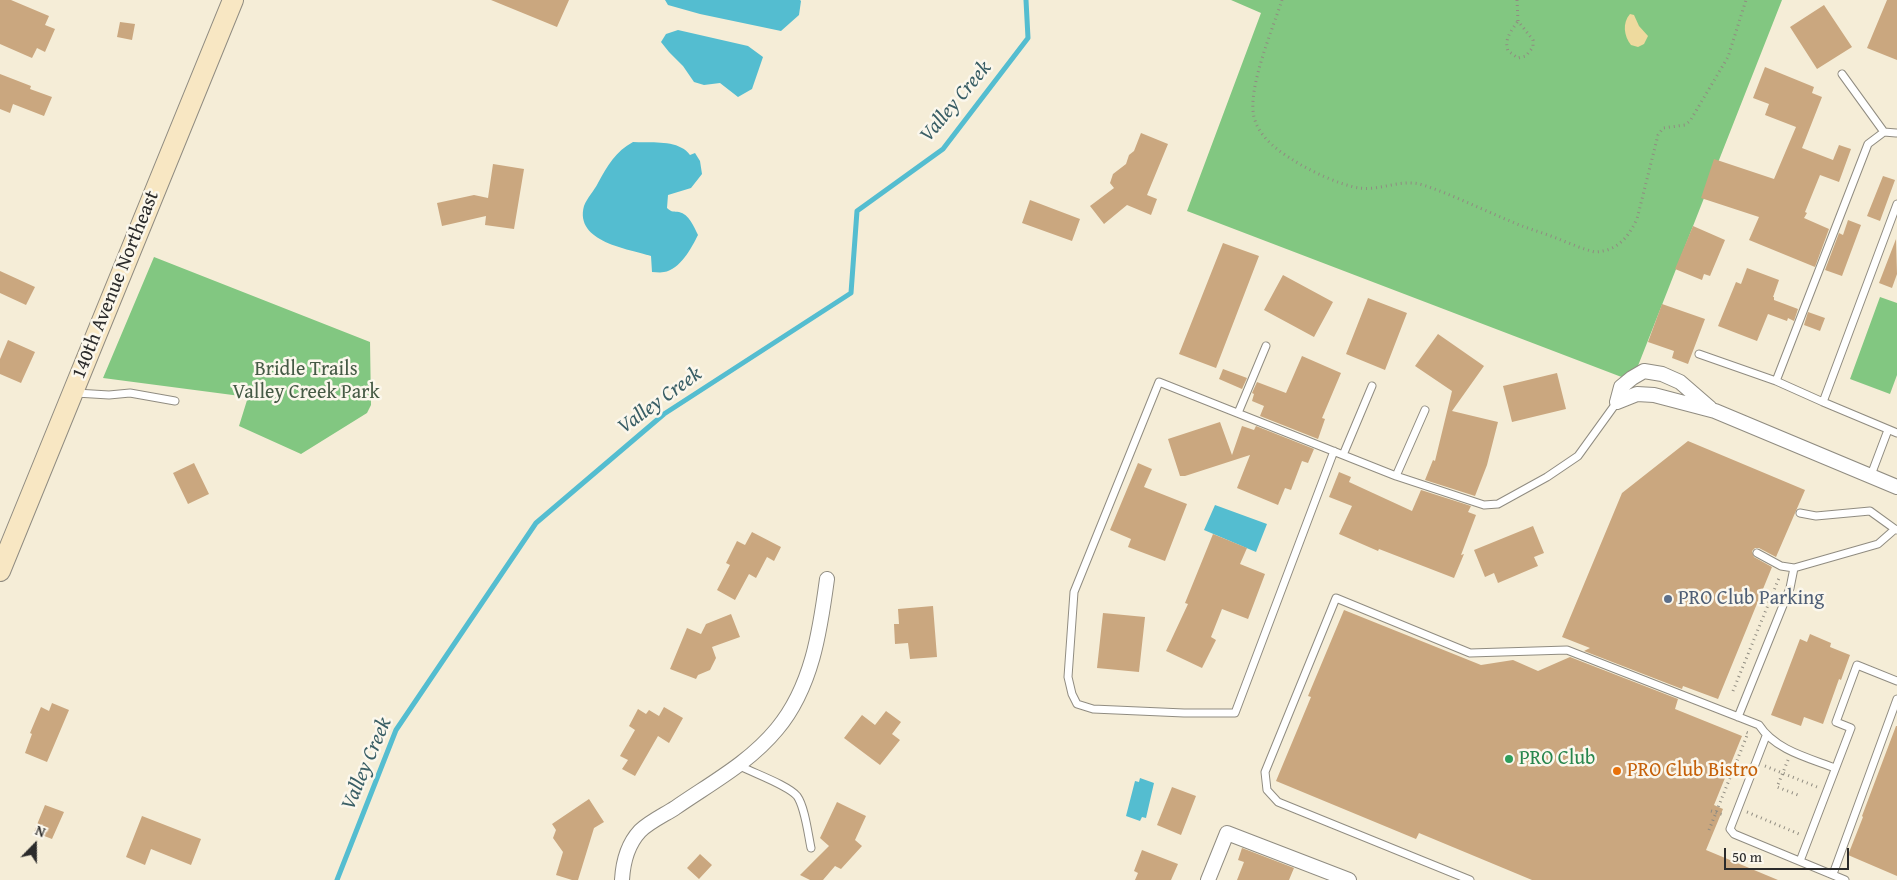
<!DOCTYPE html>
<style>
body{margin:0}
#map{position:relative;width:1897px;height:880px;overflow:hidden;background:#f5edd7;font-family:"Gentium Book Plus",serif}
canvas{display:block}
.north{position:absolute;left:10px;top:820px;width:50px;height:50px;-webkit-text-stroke:4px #fbf7ec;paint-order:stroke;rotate:22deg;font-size:14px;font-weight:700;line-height:20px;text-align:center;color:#2b2b2b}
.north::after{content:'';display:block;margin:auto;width:18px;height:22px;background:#2b2b2b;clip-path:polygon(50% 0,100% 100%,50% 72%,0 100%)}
.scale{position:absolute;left:1724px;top:848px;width:125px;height:22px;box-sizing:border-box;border:2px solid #2b2b2b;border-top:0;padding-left:6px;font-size:15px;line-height:18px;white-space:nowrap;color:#2b2b2b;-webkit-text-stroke:4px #fbf7ec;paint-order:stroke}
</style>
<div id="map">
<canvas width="1897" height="880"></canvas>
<div class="north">N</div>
<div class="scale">50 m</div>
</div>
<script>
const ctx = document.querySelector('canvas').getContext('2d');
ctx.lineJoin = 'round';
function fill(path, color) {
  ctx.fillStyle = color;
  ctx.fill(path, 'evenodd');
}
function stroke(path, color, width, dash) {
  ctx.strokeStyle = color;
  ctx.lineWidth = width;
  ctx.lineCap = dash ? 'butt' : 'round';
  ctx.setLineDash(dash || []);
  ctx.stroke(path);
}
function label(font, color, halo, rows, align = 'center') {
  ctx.font = font + ' "Gentium Book Plus",serif';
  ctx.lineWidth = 5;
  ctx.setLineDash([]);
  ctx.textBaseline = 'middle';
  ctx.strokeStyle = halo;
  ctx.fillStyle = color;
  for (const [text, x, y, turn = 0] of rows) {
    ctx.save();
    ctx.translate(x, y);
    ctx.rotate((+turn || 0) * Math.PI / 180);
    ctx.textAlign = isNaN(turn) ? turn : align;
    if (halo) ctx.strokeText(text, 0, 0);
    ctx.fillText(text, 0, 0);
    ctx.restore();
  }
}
const green = new Path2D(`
 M1231,0H1782L1632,381L1187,211L1261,13Z
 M154,257L370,342L371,405L367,413L301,454L239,426L248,397L103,378Z
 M1880,297L1897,303V375L1890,394L1850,379Z`);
const sand = new Path2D(`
 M1630,14L1634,15L1639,26L1648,36L1644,44L1638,47L1631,45C1624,36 1622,23 1630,14Z`);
const water = new Path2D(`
 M665,0H800L801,1L799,15L781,31L700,14L668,5Z
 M678,30L748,46L763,57L752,89L738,97L720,83L704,85L694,82L683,66L669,52L661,42L666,34Z
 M633,142C650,143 679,139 690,155L695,153L700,161L702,174L691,188L668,195L667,208C672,213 674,211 679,212C689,214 694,227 698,235C692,247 680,270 664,272C660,273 656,272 652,272L651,256C629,249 574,242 584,206C587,198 594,191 598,183C607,166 616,151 633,142Z
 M1215,505L1267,524L1256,552L1204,530Z
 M1140,778L1154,783L1146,818L1142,817L1140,821L1126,816L1135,781L1139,782Z`);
const stream = new Path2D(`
 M337,880L396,730L536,523L664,414L851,293L857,211L943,149L1028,38L1026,0`);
const building = new Path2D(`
 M0,0H11L49,16L45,25L55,29L45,52L37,48L32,58L0,44Z
 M491,0H569L557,27Z
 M1887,0H1897V60L1867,48Z
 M1824,5L1852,47L1817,69L1790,27Z
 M120,22L135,24L132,40L117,37Z
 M1765,67L1814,87L1812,93L1822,97L1802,148L1833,160L1839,145L1851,149L1839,182L1820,175L1805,212L1807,213L1804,218L1829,229L1815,267L1749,240L1759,217L1701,198L1714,159L1774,179L1796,127L1765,115L1769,104L1753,98Z
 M0,74L31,86L30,89L52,97L44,116L13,104L10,113L0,109Z
 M1141,133L1168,144L1147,195L1157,199L1151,215L1127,205L1104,224L1090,206L1114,188L1110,183L1113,174L1126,164L1129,155L1134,151Z
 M493,164L524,169L514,229L485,225L486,216L442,226L437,203L474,195L488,198Z
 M1883,176L1895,180L1880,221L1867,216Z
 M1030,200L1080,219L1072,241L1022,223Z
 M1848,220L1861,225L1842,276L1825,270L1839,233L1843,235Z
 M1693,226L1725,240L1710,276L1704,274L1702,280L1675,269Z
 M1896,239L1897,274L1892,288L1879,283Z
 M1223,243L1259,256L1216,368L1179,354Z
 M1747,268L1779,280L1773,297H1774V300L1798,309L1794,321L1788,318L1787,321L1768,314L1757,341L1718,326L1736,282L1741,284Z
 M0,271L35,287L26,305L0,293Z
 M1283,275L1333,302L1314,337L1264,310Z
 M1368,298L1407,313L1385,370L1346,354Z
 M1662,304L1705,319L1688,364L1672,358L1674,351L1648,342Z
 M1808,312L1825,318L1820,331L1804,325Z
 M1438,334L1484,366L1452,411L1498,422L1487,465L1475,496L1425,480L1433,460L1435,461L1452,391L1415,366Z
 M8,340L35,352L21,383L0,374V359Z
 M1302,356L1341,373L1322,418L1325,419L1318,439L1260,416L1264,406L1252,401L1254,394L1252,393L1257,382L1286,393Z
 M1223,369L1247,378L1242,389L1219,379Z
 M1557,373L1566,409L1512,422L1503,386Z
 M1220,422L1232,455L1242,426L1254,430L1256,426L1314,449L1308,463L1302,461L1291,490L1285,488L1278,505L1237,488L1250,455L1185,476H1180L1168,439Z
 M1688,441L1805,490L1776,557L1759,548H1755L1752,551L1754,557L1772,567L1718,699L1683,686L1682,689L1584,651L1590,648L1562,637L1622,493Z
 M194,463L209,494L188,504L173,473Z
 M1138,463L1152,469L1144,487L1187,504L1165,561L1128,547L1131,539L1110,530Z
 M1339,472L1351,477L1349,482L1412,511L1421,490L1471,506L1468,512L1476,515L1461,555L1464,554L1454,578L1379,549L1378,551L1339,534L1352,506L1329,497Z
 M1533,526L1544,553L1534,557L1538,566L1498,583L1494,573L1485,577L1474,550Z
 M752,532L781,547L774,561L767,557L756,578L749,574L735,600L717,590L730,565L726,563L737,541L745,545Z
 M1213,534L1247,548L1240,564L1265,574L1248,619L1222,609L1211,637L1216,640L1202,668L1166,651L1188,604L1185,603Z
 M933,606L937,657L910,659L908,643L895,644L894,624H899L898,609Z
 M1344,610L1481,665L1513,660L1538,671L1570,657L1678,699L1675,709L1742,736L1714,805L1723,809L1706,850L1778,880H1532L1419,833L1416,839L1276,781L1311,697L1308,696Z
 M1103,613L1145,617L1139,672L1097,668Z
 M731,614L740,637L712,647L716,658L710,670L698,675L696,679L670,669L687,628L701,634L706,624Z
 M1810,634L1831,643L1830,647L1850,655L1841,680L1839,679L1823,724L1804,717L1801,726L1771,715L1800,639L1807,642Z
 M52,703L69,710L47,762L25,753L32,734L30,733L41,707L49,711Z
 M664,707L683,718L669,743L658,736L635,776L622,769L628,760L620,756L635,730L629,726L638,709L646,714L649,710L659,716Z
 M886,711L901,722L892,734L900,740L880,765L844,738L862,715L875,725Z
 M1896,726H1897V876L1848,855L1863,817L1862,816Z
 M1172,787L1196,796L1181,835L1157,825Z
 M589,799L604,822L594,828L578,880H572L556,875L563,852L553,838L556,830L552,824Z
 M837,802L866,816L855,840L862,846L841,869L835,866L823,880H810L800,875L829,846L820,838Z
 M45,805L64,812L52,839L34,832Z
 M142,816L201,839L191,865L151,849L145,865L126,857Z
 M1242,848L1294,868L1289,880H1237L1244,862L1238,860Z
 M1142,850L1178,864L1171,880H1135L1138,873L1134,871Z
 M700,854L712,865L699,879L687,868Z`);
const path = new Path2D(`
 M1282,0C1273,28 1247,89 1254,117C1259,137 1277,150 1293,160C1310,171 1340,185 1359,188C1381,191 1402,178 1423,185C1453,195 1481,209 1510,221C1525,228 1541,232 1556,238C1569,243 1582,249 1595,252C1617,251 1628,238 1637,219L1658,135L1663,128L1685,125L1690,121L1728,57L1746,0
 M1517,0L1518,21L1533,40V47L1526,56L1518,58L1508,51C1504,39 1511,31 1518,21
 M1733,691L1779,578
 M1788,760L1777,787L1798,795
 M1765,766L1817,787
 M1711,811L1724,815
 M1747,812L1799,834
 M1709,830L1748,733L1745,732`);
const lane = new Path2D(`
 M1842,74L1884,132
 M1897,204L1823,402L1897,433
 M1699,354L1776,381
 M76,393L109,395L130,393L175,401
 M1823,402L1776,381L1868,144L1884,132L1896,133
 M1238,413L1266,346
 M1334,451L1235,713H1184L1093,709L1077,704L1072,694L1068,677L1074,592L1159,382L1396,476L1484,505L1498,504L1547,477L1578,456L1617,402
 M1343,455L1372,386
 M1871,475L1888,430
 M1396,476L1425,410
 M1800,513L1816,516L1870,511L1895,529
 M1757,553L1781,566L1794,568L1878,544L1895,529L1897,530
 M1738,717L1790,588L1794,568
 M1766,736L1730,829L1734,834L1845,880
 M738,765C753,773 788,785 797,796C805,807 808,834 811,848
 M1800,861L1851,728L1836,722L1857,665L1897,681
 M1833,874L1897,699
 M1470,880L1278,802L1267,790L1265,772L1336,598L1470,653L1567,650L1759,725C1775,750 1809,758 1835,768`);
const street = new Path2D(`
 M1617,402L1637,394L1654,395L1715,411L1897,487
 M1617,402L1621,387L1632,378L1644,371L1662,374L1680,382L1710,408
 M622,880C623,862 627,845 640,831C649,822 664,815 675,808C711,783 749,763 777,729C812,687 820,631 827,579
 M1208,880L1227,833L1349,880`);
const secondary = new Path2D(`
 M0,571L233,0`);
const markers = [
 [1668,599,5,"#5c6f8a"],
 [1509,759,5,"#2e9e5b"],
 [1617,771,5,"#e8710a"]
];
const streetNames = [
 ["140th Avenue Northeast",116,285,-68]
];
const parkNames = [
 ["Bridle Trails",306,370],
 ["Valley Creek Park",306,393]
];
const serviceNames = [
 ["PRO Club Parking",1678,599]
];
const leisureNames = [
 ["PRO Club",1519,759]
];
const foodNames = [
 ["PRO Club Bistro",1627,771]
];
const waterNames = [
 ["Valley Creek",956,102,-50],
 ["Valley Creek",660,401,-36],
 ["Valley Creek",367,764,-67]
];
fill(green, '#82c781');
fill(sand, '#eeda9e');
fill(water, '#54bdd0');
stroke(stream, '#54bdd0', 5);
fill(building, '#caa77f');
stroke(lane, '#908c81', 9);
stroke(street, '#908c81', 16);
stroke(secondary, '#908c81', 22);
stroke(path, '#908c81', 3, [1, 4]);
stroke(lane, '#fff', 7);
stroke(street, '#fff', 14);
stroke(secondary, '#f8e7c3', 20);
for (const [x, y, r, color] of markers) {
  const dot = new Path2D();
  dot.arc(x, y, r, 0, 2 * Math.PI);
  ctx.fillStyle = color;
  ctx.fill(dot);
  stroke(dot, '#fbf7ec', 2);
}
label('20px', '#2b2b2b', '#fbf7ec', streetNames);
label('20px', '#455a45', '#fbf7ec', parkNames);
label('20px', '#4e5e75', '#fbf7ec', serviceNames, 'left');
label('20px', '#27864d', '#fbf7ec', leisureNames, 'left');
label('20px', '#c56008', '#fbf7ec', foodNames, 'left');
label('italic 21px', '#395e65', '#fbf7ec', waterNames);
</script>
